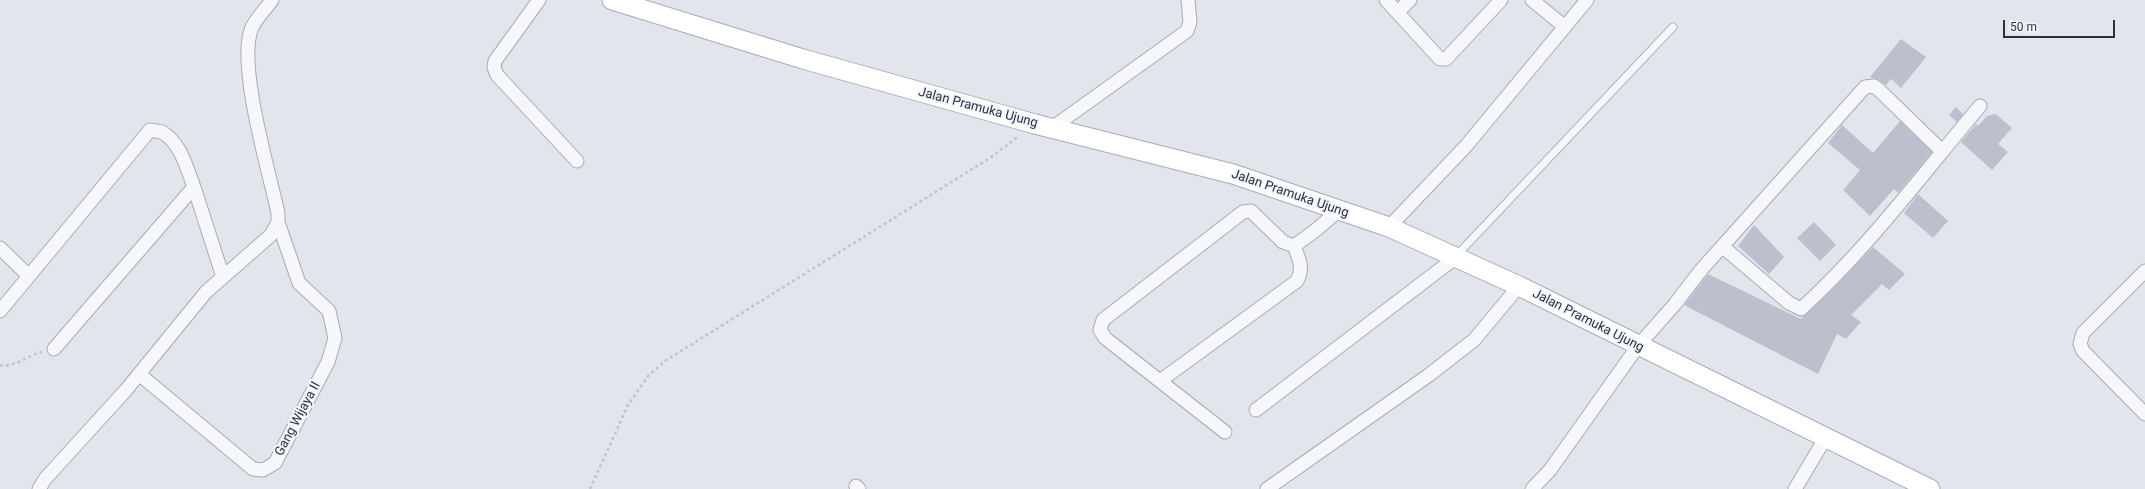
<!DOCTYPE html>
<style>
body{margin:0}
#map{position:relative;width:2145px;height:489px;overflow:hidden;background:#e3e5ec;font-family:Roboto,sans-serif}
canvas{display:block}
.scale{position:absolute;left:2003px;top:20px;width:112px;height:18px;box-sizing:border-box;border:2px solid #283047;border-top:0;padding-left:5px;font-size:12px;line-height:14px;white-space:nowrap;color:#283047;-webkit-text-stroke:3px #f3f5f9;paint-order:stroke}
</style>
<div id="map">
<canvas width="2145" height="489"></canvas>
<div class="scale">50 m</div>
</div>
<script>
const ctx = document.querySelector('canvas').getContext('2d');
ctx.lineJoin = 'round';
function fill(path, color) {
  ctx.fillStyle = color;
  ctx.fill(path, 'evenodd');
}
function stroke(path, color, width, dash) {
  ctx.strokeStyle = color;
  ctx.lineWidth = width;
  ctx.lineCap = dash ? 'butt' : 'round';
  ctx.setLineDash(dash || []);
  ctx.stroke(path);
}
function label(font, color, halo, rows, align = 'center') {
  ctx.font = font + ' Roboto,sans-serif';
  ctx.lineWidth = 4;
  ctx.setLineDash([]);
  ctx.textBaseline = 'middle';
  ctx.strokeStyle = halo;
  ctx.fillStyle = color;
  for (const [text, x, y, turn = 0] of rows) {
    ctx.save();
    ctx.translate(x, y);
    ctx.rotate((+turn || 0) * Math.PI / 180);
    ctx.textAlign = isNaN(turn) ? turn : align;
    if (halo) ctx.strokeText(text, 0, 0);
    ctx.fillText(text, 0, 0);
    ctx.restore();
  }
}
const building = new Path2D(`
 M1901,39L1926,57L1901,88L1891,79L1886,85L1879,80L1870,77Z
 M1956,107L1963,114L1957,122L1949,115Z
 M1996,114L2012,128L1998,144L2008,152L1992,170L1961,142L1976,124L1978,126L1987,116Z
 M1900,121L1932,152L1898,193L1894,189L1870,216L1843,190L1860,170L1828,143L1842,125L1873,153Z
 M1918,194L1948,221L1933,238L1904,213Z
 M1814,222L1836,245L1820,261L1797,238Z
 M1754,225L1784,257L1769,274L1738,246Z
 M1873,247L1905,274L1889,290L1882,284L1851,315L1861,322L1846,339L1837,334L1818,374L1684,305L1708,274L1801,319L1831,291Z`);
const path = new Path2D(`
 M0,365C15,368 28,355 42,352
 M590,489L628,405L648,376L665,361L990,158L1019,136`);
const lane = new Path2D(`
 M1456,256L1673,27`);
const street = new Path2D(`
 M539,0L495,61L494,67L497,75L577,161
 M1386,0L1440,59H1446L1501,0
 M1532,0L1565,27
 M1398,12L1410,0
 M1052,128L1187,31L1190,22L1188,0
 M1389,227L1466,146L1587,0
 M1723,247L1789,303L1801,309C1868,248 1922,175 1980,106
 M0,248L29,276
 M2145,271L2083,333L2080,344L2083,351L2145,414
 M0,311L150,130C153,131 159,131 162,132C181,143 187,169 194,187
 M54,349L194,187L223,277
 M139,374L253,469L263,470L275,463L328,362L335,338L329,311L299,283L278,222
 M1160,381L1297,281C1304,267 1299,259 1294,246
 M1256,410L1455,258
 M1225,432L1105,338L1100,330L1103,320L1243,212L1251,211L1283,242L1294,246L1316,230L1339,210
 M856,486L859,489
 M39,489L45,479L126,390L206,292L271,235L278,222V213C269,171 238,68 251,30C254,20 266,9 272,0
 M1267,489L1429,375L1474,340L1519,286
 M1532,489L1550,470L1638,346L1675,304L1701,270L1865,87L1874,86L1878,89L1942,151
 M1795,489L1826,437`);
const secondary = new Path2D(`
 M612,0L803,59L1035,124L1233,174L1389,227L1519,286L1930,489`);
const streetNames = [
 ["Jalan Pramuka Ujung",978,108,15],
 ["Jalan Pramuka Ujung",1290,194,19],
 ["Jalan Pramuka Ujung",1588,321,27],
 ["Gang Wijaya II",298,419,-62]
];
fill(building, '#bcc0cd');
stroke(lane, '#a7abb7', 9);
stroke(street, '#a7abb7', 15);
stroke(secondary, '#a7abb7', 21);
stroke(path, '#c0c3cb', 2.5, [3, 3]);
stroke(lane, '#f6f7fa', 7);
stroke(street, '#f6f7fa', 13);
stroke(secondary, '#fff', 19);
label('13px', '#283047', '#f3f5f9', streetNames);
</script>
